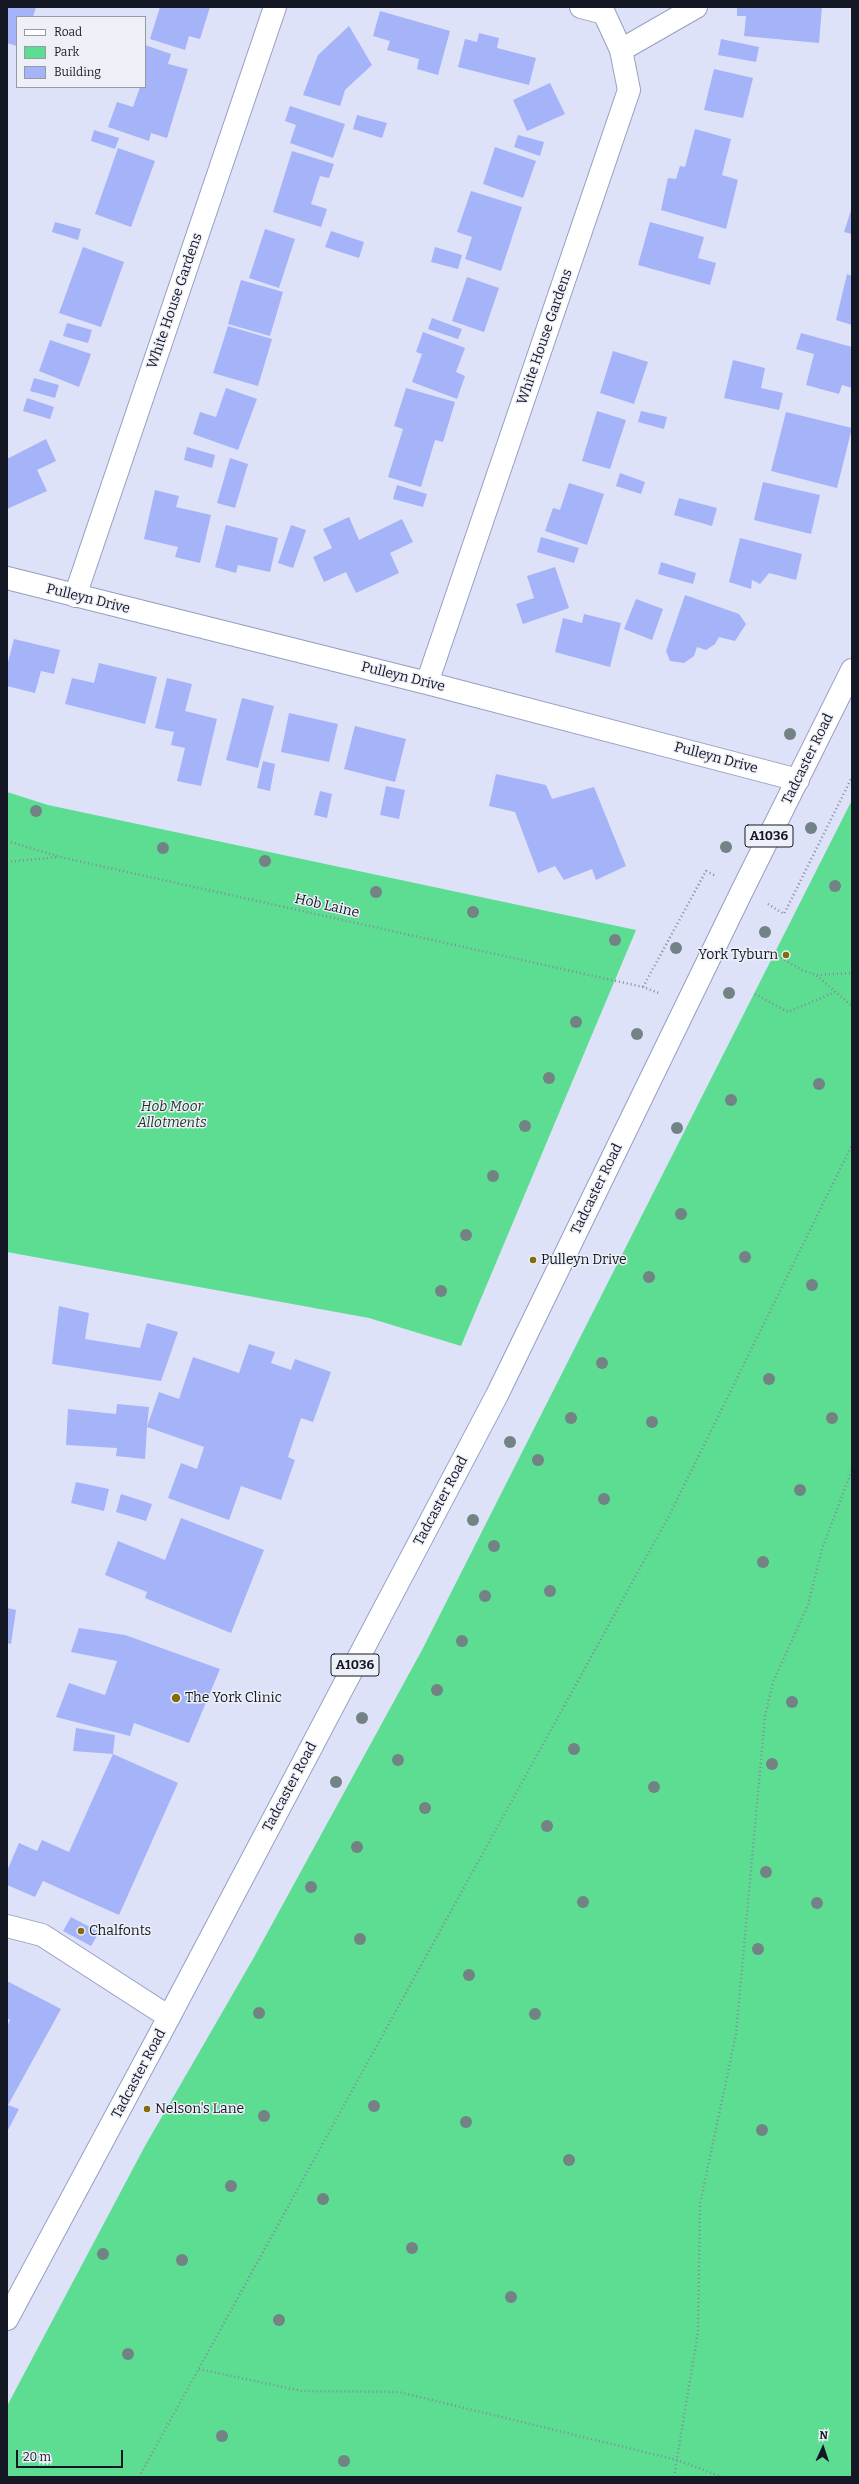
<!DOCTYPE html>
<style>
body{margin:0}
#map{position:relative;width:859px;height:2484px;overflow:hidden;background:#dde2f9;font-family:Bitter,serif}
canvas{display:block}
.frame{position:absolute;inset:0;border:8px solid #141724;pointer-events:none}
.legend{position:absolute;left:16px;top:16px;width:130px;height:72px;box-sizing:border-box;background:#eef0f8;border:1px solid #9799a3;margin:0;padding:5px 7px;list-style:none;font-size:12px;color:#141724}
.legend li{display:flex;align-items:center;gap:8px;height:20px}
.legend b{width:20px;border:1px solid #9799a3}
.north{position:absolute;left:803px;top:2428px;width:40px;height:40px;-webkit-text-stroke:3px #eef0f8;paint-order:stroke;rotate:3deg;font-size:11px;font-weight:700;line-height:16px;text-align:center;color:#141724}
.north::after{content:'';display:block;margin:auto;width:14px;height:18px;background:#141724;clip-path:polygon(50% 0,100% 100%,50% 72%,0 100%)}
.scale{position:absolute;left:16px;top:2450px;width:107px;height:18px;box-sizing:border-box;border:2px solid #141724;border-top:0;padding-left:5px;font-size:12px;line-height:14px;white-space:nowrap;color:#141724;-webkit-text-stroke:3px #eef0f8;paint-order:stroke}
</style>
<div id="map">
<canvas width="859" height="2484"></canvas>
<div class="frame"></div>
<ul class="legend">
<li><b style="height:5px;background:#fff"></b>Road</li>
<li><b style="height:11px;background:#5cdd92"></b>Park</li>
<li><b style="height:11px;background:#a5b3f9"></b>Building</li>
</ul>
<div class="north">N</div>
<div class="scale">20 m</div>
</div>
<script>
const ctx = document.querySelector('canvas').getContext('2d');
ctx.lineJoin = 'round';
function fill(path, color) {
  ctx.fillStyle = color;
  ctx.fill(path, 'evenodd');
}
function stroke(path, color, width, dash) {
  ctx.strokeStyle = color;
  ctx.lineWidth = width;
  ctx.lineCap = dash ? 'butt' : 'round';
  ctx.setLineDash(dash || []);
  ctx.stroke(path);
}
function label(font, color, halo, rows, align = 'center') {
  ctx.font = font + ' Bitter,serif';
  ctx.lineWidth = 3;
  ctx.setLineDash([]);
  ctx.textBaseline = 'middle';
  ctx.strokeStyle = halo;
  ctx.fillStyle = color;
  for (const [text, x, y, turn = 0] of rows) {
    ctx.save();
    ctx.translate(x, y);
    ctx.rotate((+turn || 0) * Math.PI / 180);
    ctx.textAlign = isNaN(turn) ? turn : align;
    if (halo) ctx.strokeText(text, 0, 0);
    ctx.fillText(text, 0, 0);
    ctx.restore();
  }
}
const green = new Path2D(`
 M7,792L48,805L636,930L461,1346L369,1318L7,1252Z
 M852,800V2477H7V2406L145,2146L253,1959L422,1650Z`);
const building = new Path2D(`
 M7,7H36L33,17H17V46L7,43Z
 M160,7H210L200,39L189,36L185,50L150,39Z
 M737,7H822L819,43L744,36L746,16H737Z
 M380,11L450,31L438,75L417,69L419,59L387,50L390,41L373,36Z
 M349,26L372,65L345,90L340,106L303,95L318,55Z
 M479,33L499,38L497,48L536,58L529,85L458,67L465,39L477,42Z
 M721,39L759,47L756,62L718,55Z
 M145,45L171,54L168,64L188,69L167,138L151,133L149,141L108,127L117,102L133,107L140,87H145Z
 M714,69L753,78L743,118L704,110Z
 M550,83L565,114L527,131L513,100Z
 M290,106L345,124L333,158L290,143L296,125L285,121Z
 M357,115L387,123L382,138L353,129Z
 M695,129L731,139L722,175L738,180L726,229L661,210L668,178L676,179L680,166L685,167Z
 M94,130L119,138L115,149L91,141Z
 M518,135L544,142L540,156L514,147Z
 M495,147L536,161L523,198L483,184Z
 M118,148L155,161L131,227L95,214Z
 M292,151L334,164L329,178L320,176L311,204L327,209L321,227L273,212Z
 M471,191L522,207L501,271L465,259L472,237L457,232Z
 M852,207V234L844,232Z
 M55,222L81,229L78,240L52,232Z
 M650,222L704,237L698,258L716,263L710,285L638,265Z
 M265,229L295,239L279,288L249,278Z
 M331,231L364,242L359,258L325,247Z
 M83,247L124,262L101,327L59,313Z
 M435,247L462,255L458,269L431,262Z
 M847,274L852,276V325L836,320Z
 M467,277L499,288L484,332L452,321Z
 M241,280L283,292L270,336L228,324Z
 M432,318L462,329L458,339L428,329Z
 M67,323L92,330L88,343L63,336Z
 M228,326L272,339L258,386L213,373Z
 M423,332L465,348L456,372L465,376L457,399L412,382L422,354L416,352Z
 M801,333L852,347V388L842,385L839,394L806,385L814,354L796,349Z
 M50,340L91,354L79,387L39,371Z
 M613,351L648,362L634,404L600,393Z
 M733,360L765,368L761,388L783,393L779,410L724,398Z
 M34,378L59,385L55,398L30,391Z
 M226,388L257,399L238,450L193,434L200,412L216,417Z
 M406,388L455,402L443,442L435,440L421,487L388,477L403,429L394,426Z
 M27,398L54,407L50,419L23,411Z
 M597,411L626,420L610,469L582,461Z
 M641,411L667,417L664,429L638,422Z
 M786,412L852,428L837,488L771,471Z
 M46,439L56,461L37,470L47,491L7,509V459Z
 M187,447L215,455L212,468L184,460Z
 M230,458L248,464L235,508L217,503Z
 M620,473L645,482L641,494L616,486Z
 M763,482L820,495L811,534L754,520Z
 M569,483L604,494L587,545L545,531L553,508L560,510Z
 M397,485L427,494L423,507L393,499Z
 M155,490L179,496L176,507L211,515L200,563L175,557L178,547L144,539Z
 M679,498L717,508L712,526L674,515Z
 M349,517L359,540L402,519L413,542L390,553L399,573L356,593L346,572L324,582L313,557L332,548L323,529Z
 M226,525L278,538L270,572L238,565L236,573L215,567Z
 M291,525L306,530L293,568L278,563Z
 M541,537L579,548L574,563L537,552Z
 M740,538L802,554L796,580L769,573L760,584L752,580L751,589L729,582Z
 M661,562L696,573L693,584L658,574Z
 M555,567L569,608L523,624L516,604L534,598L527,576Z
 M685,595L739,614L746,624L735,641L719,637L715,644L706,650L697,647L694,656L684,663L670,661L666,651Z
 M636,599L663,609L652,640L624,629Z
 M584,614L621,623L610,667L555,652L563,618L582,623Z
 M14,639L60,650L54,674L41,671L35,693L7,686V666Z
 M99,663L157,677L145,724L65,704L72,678L94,683Z
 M167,678L192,684L185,711L217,719L201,786L177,781L185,748L171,745L174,732L155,728Z
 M242,698L274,706L258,768L226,760Z
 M289,713L338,724L329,762L281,752Z
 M355,726L406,739L395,782L344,769Z
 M263,761L275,764L270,791L257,788Z
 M496,774L546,785L552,799L594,787L626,866L596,880L592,869L564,880L555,866L538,873L515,812L489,806Z
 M386,786L405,790L399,819L380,815Z
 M320,791L332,794L327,818L314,815Z
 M59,1306L89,1313L85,1339L140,1348L147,1323L178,1332L161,1381L52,1364Z
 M249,1344L275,1352L271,1363L291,1370L295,1359L331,1372L313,1422L301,1418L288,1457L295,1460L281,1500L241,1486L229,1520L168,1498L181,1463L197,1469L204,1447L147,1427L145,1459L116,1456L117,1448L66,1445L68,1409L116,1414L117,1404L149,1407L147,1427L159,1392L179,1399L193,1357L239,1373Z
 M76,1482L109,1489L104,1511L71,1503Z
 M121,1494L152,1504L146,1521L116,1512Z
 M181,1518L264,1550L231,1633L145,1598L147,1592L105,1575L118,1541L165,1560Z
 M7,1608L16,1610L11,1644L7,1643Z
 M79,1628L125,1635L220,1669L189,1743L134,1723L130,1736L56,1717L69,1683L105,1695L117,1661L71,1652Z
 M76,1728L115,1735L113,1754L178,1783L119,1915L43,1881L35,1897L7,1885V1871L19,1843L37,1851L42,1840L69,1852L113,1754L73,1751Z
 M71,1917L99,1932L91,1946L63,1931Z
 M7,1981L61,2009L8,2105L19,2109L7,2132V2026L10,2020L7,2018Z`);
const path = new Path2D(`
 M7,841L60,857L643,987L659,993
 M7,862L58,857
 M768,904L784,914L852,777
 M767,950L802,970L816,975L852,1006
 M817,975L852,973
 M643,987L706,871L716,876
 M755,994L788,1012L835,992
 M199,2369L302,2391L399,2392L677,2460L722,2477
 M139,2477L671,1512L852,1145
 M674,2477L698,2332L700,2204L736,2034L765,1716L773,1682L808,1605L822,1549L852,1470`);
const minor = new Path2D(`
 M621,50L696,7
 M7,578L427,683L798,780
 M75,596L275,7
 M427,683L629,90L621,50L604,13L581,7
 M7,1926L42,1935L169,2017`);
const major = new Path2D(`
 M7,2319L169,2017L497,1395L743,889L852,670`);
const trees = [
 [790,734],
 [36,811],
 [811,828],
 [726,847],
 [163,848],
 [265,861],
 [835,886],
 [376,892],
 [473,912],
 [765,932],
 [615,940],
 [676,948],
 [729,993],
 [576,1022],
 [637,1034],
 [549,1078],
 [819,1084],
 [731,1100],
 [525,1126],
 [677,1128],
 [493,1176],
 [681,1214],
 [466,1235],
 [745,1257],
 [649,1277],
 [812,1285],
 [441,1291],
 [602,1363],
 [769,1379],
 [571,1418],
 [832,1418],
 [652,1422],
 [510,1442],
 [538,1460],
 [800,1490],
 [604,1499],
 [473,1520],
 [494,1546],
 [763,1562],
 [550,1591],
 [485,1596],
 [462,1641],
 [437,1690],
 [792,1702],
 [362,1718],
 [574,1749],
 [398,1760],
 [772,1764],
 [336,1782],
 [654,1787],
 [425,1808],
 [547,1826],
 [357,1847],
 [766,1872],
 [311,1887],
 [583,1902],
 [817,1903],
 [360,1939],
 [758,1949],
 [469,1975],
 [259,2013],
 [535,2014],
 [374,2106],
 [264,2116],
 [466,2122],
 [762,2130],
 [569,2160],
 [231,2186],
 [323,2199],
 [412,2248],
 [103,2254],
 [182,2260],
 [511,2297],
 [279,2320],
 [128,2354],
 [222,2436],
 [344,2461]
];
const markers = [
 [786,955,4,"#826d09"],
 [533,1260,4,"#826d09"],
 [176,1698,5,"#826d09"],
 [81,1931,4,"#826d09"],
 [147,2109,4,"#826d09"]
];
const shields = [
 [769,836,48],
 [355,1665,48]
];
const shieldNames = [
 ["A1036",769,836],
 ["A1036",355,1665]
];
const streetNames = [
 ["White House Gardens",175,301,-71],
 ["White House Gardens",545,337,-71],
 ["Pulleyn Drive",88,599,14],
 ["Pulleyn Drive",403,677,14],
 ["Pulleyn Drive",716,758,15],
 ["Tadcaster Road",808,759,-64],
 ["Hob Laine",327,906,13],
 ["Tadcaster Road",597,1189,-64],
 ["Tadcaster Road",441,1501,-62],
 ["Tadcaster Road",290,1787,-62],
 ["Tadcaster Road",139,2074,-62]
];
const poiNames = [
 ["York Tyburn",778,955,"right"],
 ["Pulleyn Drive",541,1260],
 ["The York Clinic",185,1698],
 ["Chalfonts",89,1931],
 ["Nelson's Lane",155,2109]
];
const parkNames = [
 ["Hob Moor",172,1107],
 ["Allotments",172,1123]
];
fill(green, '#5cdd92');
fill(building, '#a5b3f9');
stroke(minor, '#969ec1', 24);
stroke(major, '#969ec1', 24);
stroke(path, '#868a9d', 2.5, [1, 3]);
stroke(minor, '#fff', 22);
stroke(major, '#fff', 22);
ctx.fillStyle = '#738284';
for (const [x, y] of trees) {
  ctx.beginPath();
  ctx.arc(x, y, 6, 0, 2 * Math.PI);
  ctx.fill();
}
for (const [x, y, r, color] of markers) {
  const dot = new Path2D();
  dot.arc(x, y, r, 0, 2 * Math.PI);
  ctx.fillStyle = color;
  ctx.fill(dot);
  stroke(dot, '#eef0f8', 1.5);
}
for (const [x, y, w] of shields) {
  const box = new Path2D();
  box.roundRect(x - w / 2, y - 11, w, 22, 3);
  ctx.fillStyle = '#eef0f8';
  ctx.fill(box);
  stroke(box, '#141724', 1);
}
label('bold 13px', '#141724', null, shieldNames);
label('14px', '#141724', '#eef0f8', streetNames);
label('14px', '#141724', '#eef0f8', poiNames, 'left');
label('italic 14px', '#1c3325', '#eef0f8', parkNames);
</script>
